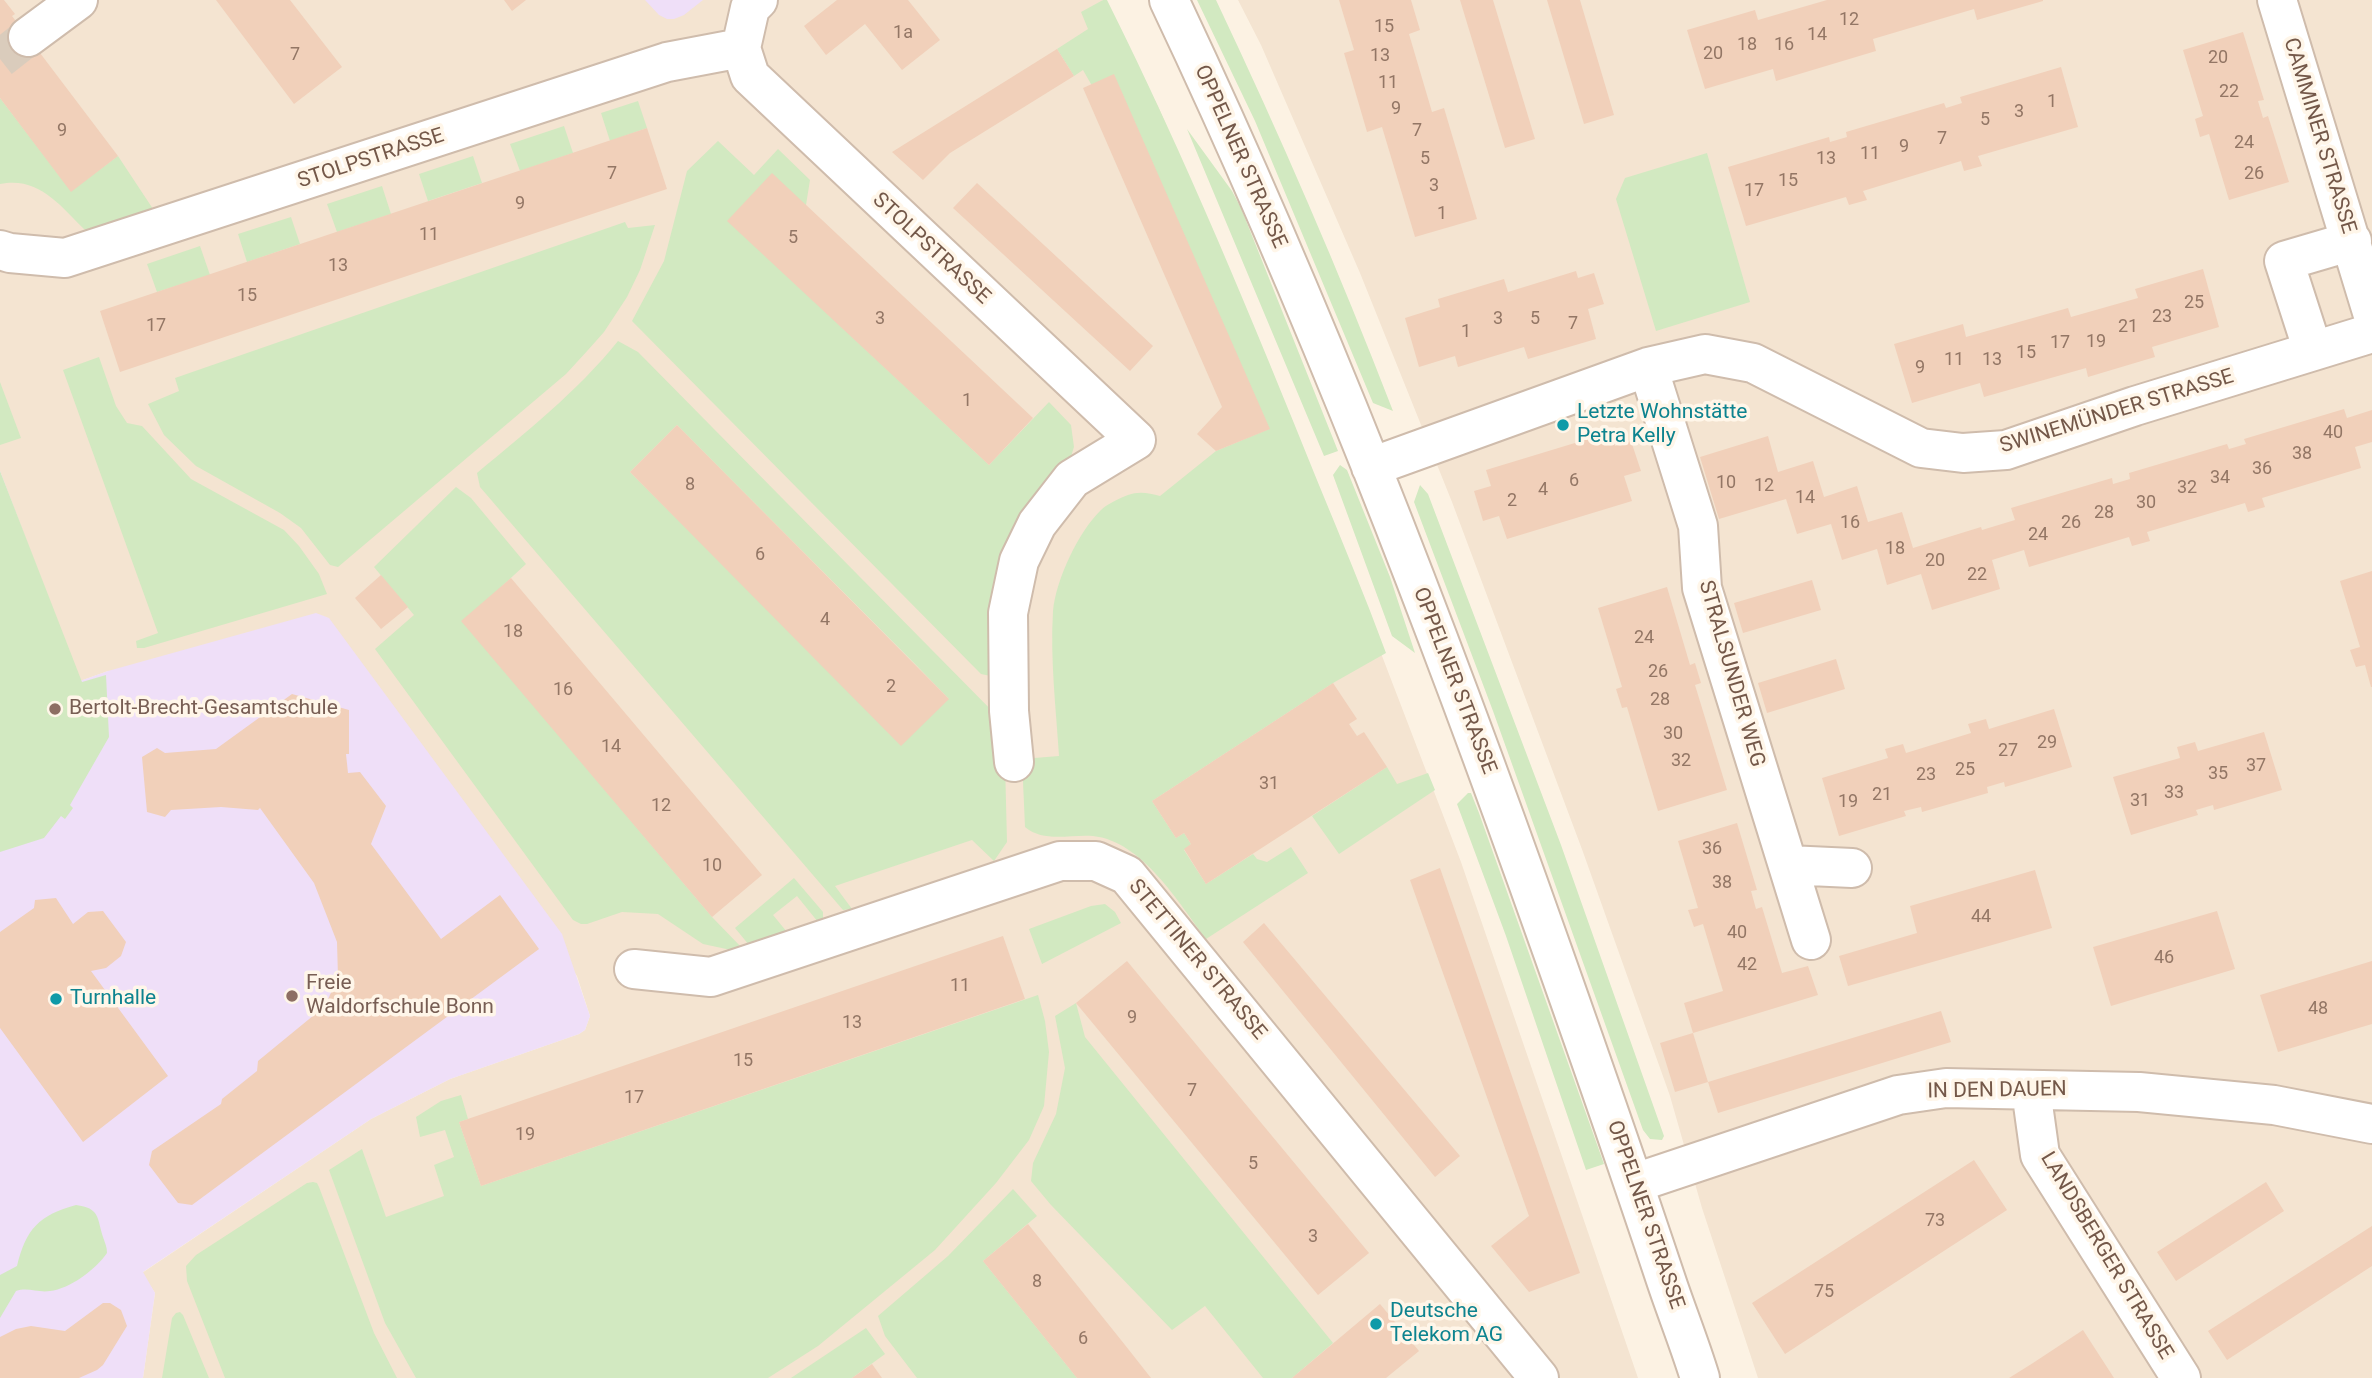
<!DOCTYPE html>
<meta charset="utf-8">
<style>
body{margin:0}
canvas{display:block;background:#fcf2e3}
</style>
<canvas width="2372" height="1378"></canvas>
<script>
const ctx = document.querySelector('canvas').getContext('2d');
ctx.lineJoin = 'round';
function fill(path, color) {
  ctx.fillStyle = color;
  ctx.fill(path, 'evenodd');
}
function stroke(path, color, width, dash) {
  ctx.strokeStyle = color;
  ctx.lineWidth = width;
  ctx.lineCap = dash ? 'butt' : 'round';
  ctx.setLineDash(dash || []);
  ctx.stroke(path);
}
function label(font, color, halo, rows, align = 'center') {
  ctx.font = font + ' Roboto,sans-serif';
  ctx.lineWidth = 7;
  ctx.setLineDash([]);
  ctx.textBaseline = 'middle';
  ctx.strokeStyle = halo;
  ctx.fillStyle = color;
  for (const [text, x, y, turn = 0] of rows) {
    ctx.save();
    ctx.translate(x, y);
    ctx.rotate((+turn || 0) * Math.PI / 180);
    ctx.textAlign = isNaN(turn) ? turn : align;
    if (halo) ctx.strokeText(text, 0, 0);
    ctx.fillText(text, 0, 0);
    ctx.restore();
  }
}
const residential = new Path2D(`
 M0,0H1102L1158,106L1292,421L1461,862L1638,1378H143L155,1293L142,1273L371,1119L450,1079L579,1034L585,1030L590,1016L577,976L572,969L108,671L80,681L0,471Z
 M1238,0H2372V1378H1758L1702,1208L1670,1096L1583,852L1452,502L1360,273L1261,45Z`);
const education = new Path2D(`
 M645,0H703L684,15L674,19H667L659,15Z
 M0,471L80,681L108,671L316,613L329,618L562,934L590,1016L585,1030L579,1034L450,1079L371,1119L143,1272L155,1293L143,1378H0Z`);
const green = new Path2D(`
 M1103,0H1107C1186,158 1253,321 1319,485C1342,541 1365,596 1386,653L1333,683L1152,801L1176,838L1184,833L1191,844L1184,850L1206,884L1253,854L1257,859L1267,862L1291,847L1308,873L1206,939C1179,903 1142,841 1093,836C1070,834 1044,843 1025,827L1022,759L1059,756C1056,708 1050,659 1053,611C1056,580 1078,532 1101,510C1107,504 1120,498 1128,495C1139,491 1149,493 1160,496L1216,451L1269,429L1091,84L1083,70L1074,76L1057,49L1088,29L1081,12Z
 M1197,0H1216C1280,135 1339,271 1393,411L1373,403L1255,121Z
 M0,98L71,191L118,156L155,212L89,231L84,229C60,205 38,176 0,184Z
 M638,101L647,128L610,141L601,113Z
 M564,126L573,153L520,171L510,144Z
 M1187,129L1232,191L1241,208L1338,451L1324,456Z
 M718,141L754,175L778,149L810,180L806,205L728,221L989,465L1049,402L1071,425L1074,447L1000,678L981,674L632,321L664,261L687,171Z
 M1707,153L1750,302L1656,331L1616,199L1625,178Z
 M473,156L482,183L428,201L419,174Z
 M382,186L391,214L337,232L327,204Z
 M291,217L300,244L247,262L238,234Z
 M625,222L628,228L655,225L640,270L627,297L604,332L588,350L566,374L338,567L330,565L301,528L280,513L196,466L164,435L148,404L179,391L175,378Z
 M200,246L210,275L157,292L147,264Z
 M618,341L638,352L1004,723L1007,842L994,861L972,840L835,886L852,909L843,910L480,487L477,473C526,432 577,392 618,341ZM677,425L917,666L949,699L703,545L630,472Z
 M99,357L116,406L127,423L142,426L191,479L284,530L299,546L319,574L327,594L144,648H137L136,641L158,633L63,370Z
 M0,382L21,438L0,445Z
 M1340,465L1347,470L1390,577L1415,653L1392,636L1333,475Z
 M0,471L82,682L106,675L109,737L70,805L73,808L65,819L61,816L44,838L0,852Z
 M1420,485L1428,494L1561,845L1664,1136L1662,1140L1650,1139L1643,1130L1493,711L1414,502Z
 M456,487L471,498L526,564L463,622L712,917L742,948L731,950L703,944L658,914L622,912L587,924H581L573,920L375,649L414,615L374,567Z
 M1387,767L1397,784L1428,773L1435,790L1339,854L1312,816Z
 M1468,793H1471L1479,813L1604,1164L1586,1170L1506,936L1457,804Z
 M794,878L823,912V921L818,922L797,896L773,915L787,932L749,945L735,928Z
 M1105,904L1115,912L1121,923L1042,964L1029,929L1091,906Z
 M1038,995L1045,1021L1049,1052L1044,1106L1029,1140L996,1183L935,1250L818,1346L768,1378H416L385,1323L329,1170L362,1149L386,1217L444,1196L434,1165L454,1157L445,1130L420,1137L416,1117L441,1101L461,1095L468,1119L459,1122L481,1186Z
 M1076,1003L1085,1037L1333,1343L1292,1378H1263L1205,1306L1172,1330L1051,1205L1031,1181L1033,1163L1056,1114L1065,1068L1055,1016Z
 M313,1182L317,1183L319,1187L374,1333L397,1378H225L187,1281L186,1266L196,1255L307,1183Z
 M1013,1189L1037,1216L983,1261L1077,1378H917L885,1336L878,1316L948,1256Z
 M76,1205C100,1208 97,1218 103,1237C105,1243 107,1247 107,1253C96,1269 70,1289 50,1291C38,1293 28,1287 16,1291L0,1318V1275L17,1266C26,1229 39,1215 76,1205Z
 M180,1312L183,1315L209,1378H162L172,1318L176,1313Z
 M866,1328L885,1354L852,1378H791Z`);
const building = new Path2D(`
 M0,0H4L15,14L12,16L118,156L71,192L0,98Z
 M216,0H290L342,67L294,104Z
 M504,0H526L512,11Z
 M837,0H908L940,40L902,70L865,24L826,55L804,26Z
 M1339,0H1411L1420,30L1409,34L1432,112L1444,108L1477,219L1415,237L1382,127L1367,132L1344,53L1354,50Z
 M1460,0H1493L1535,139L1505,148Z
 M1547,0H1580L1614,115L1584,124Z
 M1827,0H2043V1L1977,20L1974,9L1873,39L1876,51L1776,81L1773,69L1705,89L1687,30L1755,10L1758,20Z
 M2243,32L2264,100L2258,101L2263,118L2268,116L2289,182L2229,200L2209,134L2200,137L2195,119L2203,116L2183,50Z
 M1057,49L1074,76L950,153L923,180L892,152Z
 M2061,67L2078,127L1978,156L1982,166L1964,171L1961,161L1863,191L1867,200L1849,205L1846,197L1746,226L1728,167L1829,137L1830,142L1847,137L1846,132L1944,103L1946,108L1962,103L1960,97Z
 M1114,74L1270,429L1216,451L1197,434L1222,407L1083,88Z
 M647,128L667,189L120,372L100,311Z
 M772,173L1033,418L989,465L727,221Z
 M977,183L1153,346L1130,371L953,208Z
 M2203,269L2219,327L2152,347L2155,357L2088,377L2086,368L1984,397L1980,383L1912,403L1894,344L1963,324L1966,337L2068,308L2071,317L2138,298L2135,289Z
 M1576,271L1578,278L1594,273L1604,304L1588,309L1596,339L1528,359L1524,347L1458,367L1455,356L1419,367L1405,318L1440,307L1438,299L1504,279L1508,292Z
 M2344,409L2347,418L2372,410V442L2355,447L2361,468L2262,498L2265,507L2248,512L2245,503L2147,532L2150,541L2132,546L2129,537L2029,567L2024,550L1992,560L2000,589L1932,610L1921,574L1887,585L1877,549L1842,560L1831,524L1797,534L1786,499L1719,519L1700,457L1768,436L1778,472L1813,461L1824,497L1857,486L1868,522L1902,512L1913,548L1981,527L1982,530L2015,520L2011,508L2112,478L2113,484L2130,479L2129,473L2227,444L2229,449L2246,444L2244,439Z
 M677,425L949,699L901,746L630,472Z
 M1611,432L1615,446L1631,441L1641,471L1624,476L1632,501L1507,539L1499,516L1483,521L1474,491L1491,486L1486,470Z
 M2372,571V687H2371L2365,665L2356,667L2350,650L2360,647L2340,581Z
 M381,575L408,607L381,629L355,598Z
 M511,578L762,875L712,917L461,621Z
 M1812,580L1821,610L1743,633L1734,603Z
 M1667,587L1690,665L1695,663L1701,683L1695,685L1727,790L1658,811L1627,707L1622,708L1616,689L1622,687L1598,608Z
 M1836,659L1845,689L1767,713L1758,683Z
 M1333,683L1357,719L1349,724L1357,736L1364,732L1387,767L1206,884L1184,849L1191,844L1184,833L1176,838L1152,801Z
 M292,694L349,710V754H346L348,773L360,772L386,806L371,844L441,939L500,895L539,949L192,1205L178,1203L149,1165L152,1151L221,1104L222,1099L257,1071L258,1061L325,1006L338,977L337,942L314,883L260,808L258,810L221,807L171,810L165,817L147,812L142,757L157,748L165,753L216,749Z
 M2054,709L2072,767L2005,787L2004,782L1987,787L1988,793L1922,812L1921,807L1904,811L1906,816L1839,836L1822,778L1888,758L1885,749L1903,744L1906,753L1971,733L1968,724L1986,719L1989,729Z
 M2264,732L2282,790L2214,810L2213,805L2196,810L2198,815L2131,835L2113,777L2180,758L2177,747L2195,742L2198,751Z
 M1737,823L1757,890L1751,891L1756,909L1762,907L1782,973L1808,966L1818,995L1693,1033L1684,1003L1723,991L1703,924L1694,927L1688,910L1698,908L1678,841Z
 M1440,868L1580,1273L1529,1292L1491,1246L1529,1216L1410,880Z
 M2035,870L2052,928L1848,986L1839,956L1917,933L1910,906Z
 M56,898L73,924L88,912L103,911L126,942L121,956L106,968L91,971L168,1076L83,1142L0,1028V932L34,908L35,900Z
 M2217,911L2235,969L2111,1006L2093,947Z
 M1264,923L1460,1156L1435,1177L1243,942Z
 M1003,936L1025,999L481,1186L459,1122Z
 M1127,961L1369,1253L1318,1295L1076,1003Z
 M2372,961V1024L2278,1052L2260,995Z
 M1941,1011L1951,1042L1718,1113L1708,1082Z
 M1693,1033L1708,1082L1675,1092L1660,1043Z
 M1974,1160L2007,1210L1785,1354L1752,1303Z
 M2266,1182L2284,1211L2176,1281L2157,1252Z
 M1028,1224L1125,1345L1151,1378H1077L983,1261Z
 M2372,1226V1266L2227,1360L2208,1331Z
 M103,1303H110L121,1310L127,1326L103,1365L97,1370L79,1378H0V1337L16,1329L31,1326L65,1331Z
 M1380,1304L1419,1351L1386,1378H1292Z
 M2083,1330L2114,1378H2009L2033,1363Z
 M872,1364L882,1378H852Z`);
const minorTunnel = new Path2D(`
 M0,59L28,37`);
const minor = new Path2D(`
 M758,0L750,8L741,48L750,76L1136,440L1072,479L1037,524L1019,561L1008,613L1009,711L1014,762
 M1169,0C1315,308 1438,628 1552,950C1591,1060 1629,1169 1666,1280C1677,1313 1690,1345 1700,1378
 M2277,0L2372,312
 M28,37L78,0
 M0,250L10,253L65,258L667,62L741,48
 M2313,351L2284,261L2352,241
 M1648,367L1698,526L1702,588L1811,940
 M1371,467L1648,367L1705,354L1753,363L1921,448L1963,453L2006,450L2135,406L2372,333
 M1788,865L1852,868
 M634,969L711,977L1060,861H1096L1127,875L1539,1378
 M2031,1090L2040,1155L2181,1378
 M1635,1183L1898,1095L1946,1088L2139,1092L2274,1105L2372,1124`);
const markers = [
 [1563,425,7,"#0f9aa8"],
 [55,709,7,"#8d6e63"],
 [292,996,7,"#8d6e63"],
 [56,999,7,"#0f9aa8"],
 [1376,1324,7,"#0f9aa8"]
];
const numberNames = [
 ["12",1849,20],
 ["15",1384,27],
 ["1a",903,33],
 ["14",1817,35],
 ["18",1747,45],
 ["16",1784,45],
 ["20",1713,54],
 ["7",295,55],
 ["13",1380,56],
 ["20",2218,58],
 ["11",1388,83],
 ["22",2229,92],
 ["1",2052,102],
 ["9",1396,109],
 ["3",2019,112],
 ["5",1985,120],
 ["9",62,131],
 ["7",1417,131],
 ["7",1942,139],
 ["24",2244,143],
 ["9",1904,147],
 ["11",1870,154],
 ["5",1425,159],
 ["13",1826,159],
 ["7",612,174],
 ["26",2254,174],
 ["15",1788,181],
 ["3",1434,186],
 ["17",1754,191],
 ["9",520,204],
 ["1",1442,214],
 ["11",429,235],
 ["5",793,238],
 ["13",338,266],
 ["15",247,296],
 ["25",2194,303],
 ["23",2162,317],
 ["3",880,319],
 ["3",1498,319],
 ["5",1535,319],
 ["7",1573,324],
 ["17",156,326],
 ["21",2128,327],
 ["1",1466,332],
 ["19",2096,342],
 ["17",2060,343],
 ["15",2026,353],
 ["11",1954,360],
 ["13",1992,360],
 ["9",1920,368],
 ["1",967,401],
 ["40",2333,433],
 ["38",2302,454],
 ["36",2262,469],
 ["34",2220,478],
 ["6",1574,481],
 ["10",1726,483],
 ["8",690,485],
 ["12",1764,486],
 ["32",2187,488],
 ["4",1543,490],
 ["14",1805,498],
 ["2",1512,501],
 ["30",2146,503],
 ["28",2104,513],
 ["16",1850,523],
 ["26",2071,523],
 ["24",2038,535],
 ["18",1895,549],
 ["6",760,555],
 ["20",1935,561],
 ["22",1977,575],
 ["4",825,620],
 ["18",513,632],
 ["24",1644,638],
 ["26",1658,672],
 ["2",891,687],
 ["16",563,690],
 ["28",1660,700],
 ["30",1673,734],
 ["29",2047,743],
 ["14",611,747],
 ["27",2008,751],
 ["32",1681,761],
 ["37",2256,766],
 ["25",1965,770],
 ["35",2218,774],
 ["23",1926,775],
 ["31",1269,784],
 ["33",2174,793],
 ["21",1882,795],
 ["31",2140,801],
 ["19",1848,802],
 ["12",661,806],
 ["36",1712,849],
 ["10",712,866],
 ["38",1722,883],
 ["44",1981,917],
 ["40",1737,933],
 ["46",2164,958],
 ["42",1747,965],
 ["11",960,986],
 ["48",2318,1009],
 ["9",1132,1018],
 ["13",852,1023],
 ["15",743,1061],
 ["7",1192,1091],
 ["17",634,1098],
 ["19",525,1135],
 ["5",1253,1164],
 ["73",1935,1221],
 ["3",1313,1237],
 ["8",1037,1282],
 ["75",1824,1292],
 ["6",1083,1339]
];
const streetNames = [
 ["CAMMINER STRASSE",2319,136,73],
 ["OPPELNER STRASSE",1240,157,66],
 ["STOLPSTRASSE",371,159,-18],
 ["STOLPSTRASSE",931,249,43],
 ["SWINEMÜNDER STRASSE",2117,412,-17],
 ["STRALSUNDER WEG",1731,674,74],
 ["OPPELNER STRASSE",1454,681,69],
 ["STETTINER STRASSE",1197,960,50],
 ["IN DEN DAUEN",1997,1091,-1],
 ["OPPELNER STRASSE",1645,1215,71],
 ["LANDSBERGER STRASSE",2106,1256,59]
];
const cultureNames = [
 ["Letzte Wohnstätte",1577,413],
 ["Petra Kelly",1577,437],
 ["Turnhalle",70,999],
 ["Deutsche",1390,1312],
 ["Telekom AG",1390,1336]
];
const educationNames = [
 ["Bertolt-Brecht-Gesamtschule",69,709],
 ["Freie",306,984],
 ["Waldorfschule Bonn",306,1008]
];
fill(residential, '#f4e4d1');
fill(education, '#efdff8');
fill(green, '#d2e9c1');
fill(building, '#f1d0ba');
stroke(minorTunnel, '#daccbc', 38, [38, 19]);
stroke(minor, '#cfbcac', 42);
stroke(minor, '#fff', 38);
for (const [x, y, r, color] of markers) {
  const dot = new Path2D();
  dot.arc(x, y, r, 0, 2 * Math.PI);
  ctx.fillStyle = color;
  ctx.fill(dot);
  stroke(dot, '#fff6e9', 2.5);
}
label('18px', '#937665', null, numberNames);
label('21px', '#745849', '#fff6e9', streetNames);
label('21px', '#0d838f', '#fff6e9', cultureNames, 'left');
label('21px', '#785e54', '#fff6e9', educationNames, 'left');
</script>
